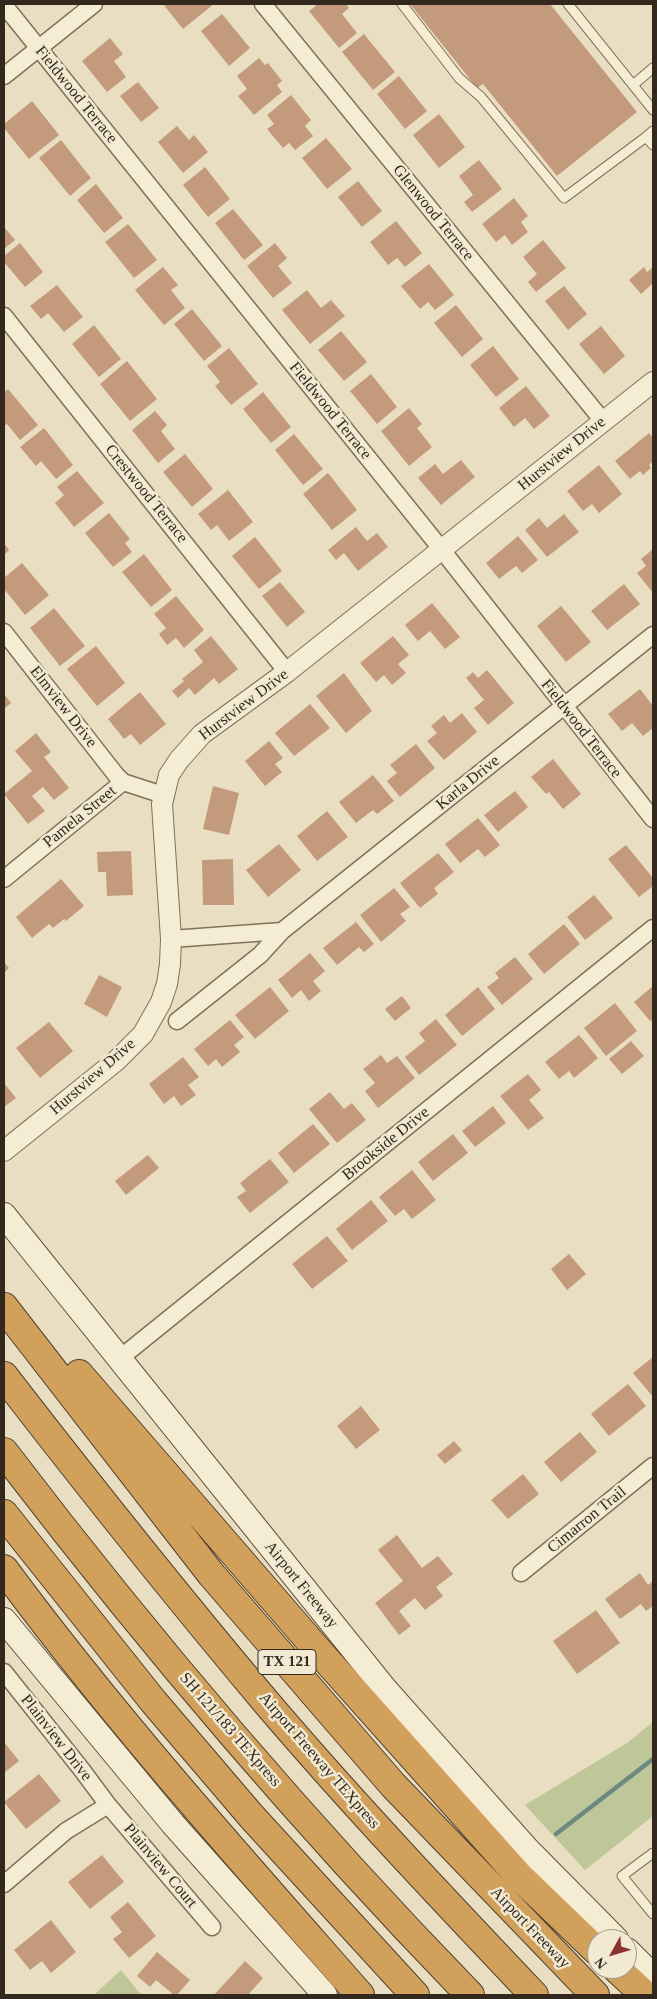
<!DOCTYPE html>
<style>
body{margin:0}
#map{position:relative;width:657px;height:1999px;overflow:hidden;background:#e9dec2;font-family:Georgia,serif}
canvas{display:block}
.frame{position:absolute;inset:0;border:5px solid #32281e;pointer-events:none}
.north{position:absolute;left:587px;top:1929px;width:50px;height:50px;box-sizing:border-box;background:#f1e9d1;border:1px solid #a59c89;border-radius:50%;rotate:231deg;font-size:14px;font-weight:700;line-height:20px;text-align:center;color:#32281e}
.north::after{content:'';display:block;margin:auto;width:18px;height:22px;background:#8a3331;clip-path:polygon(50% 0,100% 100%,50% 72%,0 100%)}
</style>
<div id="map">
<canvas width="657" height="1999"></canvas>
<div class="frame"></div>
<div class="north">N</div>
</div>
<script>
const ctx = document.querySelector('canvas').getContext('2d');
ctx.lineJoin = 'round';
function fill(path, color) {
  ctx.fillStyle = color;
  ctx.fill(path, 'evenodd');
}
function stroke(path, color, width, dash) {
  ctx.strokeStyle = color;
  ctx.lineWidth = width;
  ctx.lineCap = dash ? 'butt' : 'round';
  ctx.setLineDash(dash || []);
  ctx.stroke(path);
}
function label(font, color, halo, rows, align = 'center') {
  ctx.font = font + ' Georgia,serif';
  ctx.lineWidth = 5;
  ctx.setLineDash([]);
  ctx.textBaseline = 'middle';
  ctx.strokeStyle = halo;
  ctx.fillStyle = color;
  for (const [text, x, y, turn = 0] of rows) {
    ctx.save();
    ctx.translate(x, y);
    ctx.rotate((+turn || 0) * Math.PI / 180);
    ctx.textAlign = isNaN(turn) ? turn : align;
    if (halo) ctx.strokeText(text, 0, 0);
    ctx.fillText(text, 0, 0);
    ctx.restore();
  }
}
const green = new Path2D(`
 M653,1722V1816L585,1870L525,1805L627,1743Z
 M121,1970L141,1995H94Z`);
const stream = new Path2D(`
 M556,1834L653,1759`);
const building = new Path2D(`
 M163,4H214L183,29Z
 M318,4H346L349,8L342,14L357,33L339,48L309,11Z
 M410,4H550L637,112L557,176L483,84L477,88Z
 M222,14L250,48L229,66L201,31Z
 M364,34L395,72L373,90L342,52Z
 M110,38L123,54L114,61L126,77L107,92L82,61Z
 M259,58L265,65L268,63L282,81L277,85L282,92L254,115L238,96L247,89L237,76Z
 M399,76L427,111L405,129L377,94Z
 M138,82L159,108L141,122L120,96Z
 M291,95L311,120L305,126L313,136L295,150L289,143L283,148L267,129L274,124L267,115Z
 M32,101L59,135L29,159L4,128V124Z
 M439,114L465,147L439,168L413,135Z
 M177,126L189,140L194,135L208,152L183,173L158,142Z
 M326,138L352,169L327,189L302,158Z
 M61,140L91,178L70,196L39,158Z
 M479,160L502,189L472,212L464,202L473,195L459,176Z
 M205,167L230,199L208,217L183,185Z
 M358,181L382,211L362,227L338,197Z
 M96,184L123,218L104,233L77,200Z
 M514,198L528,216L521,222L528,232L512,245L505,235L496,242L482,224Z
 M233,209L263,245L244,260L215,223Z
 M396,221L422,253L405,267L397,258L388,265L370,242Z
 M128,224L157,260L134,278L105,242Z
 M4,227L15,240L4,249Z
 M543,240L566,268L536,292L528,282L537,274L523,257Z
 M20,243L43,272L25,287L4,262V256Z
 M275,243L287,258L278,266L292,283L273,298L247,266Z
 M429,264L454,295L435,310L428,302L420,309L401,286Z
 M163,267L178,285L171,290L185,308L164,325L135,290Z
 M644,267L647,272L653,267V283L641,294L629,280Z
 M57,285L83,317L64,332L48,313L41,319L30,306Z
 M564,286L587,314L568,330L545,301Z
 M307,290L321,308L331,300L345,316L310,344L282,310Z
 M456,305L483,339L462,357L434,323Z
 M192,309L222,346L204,361L174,324Z
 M94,325L121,359L99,377L72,344Z
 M601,326L625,356L604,374L579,344Z
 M341,331L367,362L344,381L318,350Z
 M493,346L519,379L496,397L470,365Z
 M229,348L258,384L231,405L215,386L220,382L207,366Z
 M127,361L157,399L130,421L100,384Z
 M371,374L397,407L377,424L350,391Z
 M526,386L550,416L534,429L525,418L514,427L499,408Z
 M8,389L38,425L20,440L7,424L4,426V392Z
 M263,392L291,427L271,443L243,409Z
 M409,408L422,424L417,428L432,447L409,466L381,431Z
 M155,411L167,425L161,431L175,449L158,463L132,430Z
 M44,428L73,465L56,479L41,461L36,466L20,447Z
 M649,433L653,438V461L649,465L651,468L643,475L640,471L630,479L615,461Z
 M294,434L323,469L303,485L275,450Z
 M185,454L213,489L192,507L163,472Z
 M461,460L475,477L441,505L418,478L435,464L443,474Z
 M599,465L622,494L599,513L592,504L583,511L567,491Z
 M77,471L104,503L74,527L55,503L64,495L57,487Z
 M328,473L357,510L332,530L303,494Z
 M228,490L253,522L229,541L217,525L211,530L198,514Z
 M109,513L130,539L125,543L132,552L113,567L85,533Z
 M564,514L579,532L547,557L525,530L539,518L547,528Z
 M356,527L367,541L377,533L388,547L358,571L344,553L336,560L328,550Z
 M518,536L538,560L522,573L516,566L499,579L486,563Z
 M255,537L282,571L259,589L232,556Z
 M4,543L9,550L4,555Z
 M653,549V593L637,573L646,566L641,559Z
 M144,554L172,590L151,607L122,572Z
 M22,563L49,595L25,615L4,589V578Z
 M280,582L305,612L287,627L262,596Z
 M624,584L640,604L607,630L591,611Z
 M176,596L204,630L184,648L176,638L167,645L159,634L166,628L154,614Z
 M432,603L460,637L445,649L430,631L418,641L405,625Z
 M561,606L591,642L566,662L537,626Z
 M54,608L85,646L60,666L30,628Z
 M211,636L238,669L219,684L214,678L195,695L189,688L178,698L172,691L184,681L182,679L203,662L194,650Z
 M393,636L409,655L398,664L406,673L392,685L384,675L376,682L360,663Z
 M96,646L125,683L97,706L67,669Z
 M487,670L514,703L488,725L474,708L484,700L466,678L473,672L478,678Z
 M344,673L372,711L346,733L316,696Z
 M640,689L653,706V728L643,736L632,723L622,731L608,714Z
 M140,692L166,724L140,745L131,734L124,739L108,719Z
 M4,694L11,703L4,709Z
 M310,704L330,728L294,756L275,733Z
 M462,713L477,732L444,760L427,741L437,733L431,726L444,715L450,723Z
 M36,733L51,752L44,757L69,788L54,800L43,787L32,796L45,811L28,824L4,794L32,771L15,751Z
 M269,741L283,758L275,764L282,772L265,786L245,761Z
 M416,744L435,768L400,797L387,781L397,773L390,765Z
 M553,759L581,794L563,809L549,792L546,794L531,777Z
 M373,775L394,801L377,814L373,810L356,823L339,802Z
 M213,786L239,793L229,835L203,829Z
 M515,791L528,807L498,832L484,815Z
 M327,811L348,837L317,861L297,836Z
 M478,818L500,845L485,857L478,849L460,863L445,844Z
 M279,844L301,870L268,897L246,870Z
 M626,845L653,878V886L639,897L608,859Z
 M131,851L133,895L107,896L106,872H98L97,852Z
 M438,853L454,872L434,888L438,894L420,908L400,883Z
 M233,859L234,905H203L202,860Z
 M61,879L84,906L66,921L64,919L53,928L49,924L32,938L16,917Z
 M394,888L410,907L400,914L406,921L381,942L360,915Z
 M594,895L613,918L585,940L567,917Z
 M356,922L374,944L364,952L359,947L337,965L323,948Z
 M564,924L580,944L544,974L528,954Z
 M310,953L325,971L313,981L321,991L309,1001L301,990L292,998L278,980Z
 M515,957L533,979L502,1005L487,987L499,978L495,973Z
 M4,962L9,968L4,973Z
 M99,975L122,987L107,1017L84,1004Z
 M653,986V1019L650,1021L634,1002Z
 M270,987L289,1011L255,1039L235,1015Z
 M478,987L495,1009L462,1036L445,1015Z
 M402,996L411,1008L395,1021L385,1009Z
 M615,1003L637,1031L606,1056L584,1028Z
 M436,1019L457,1045L419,1075L405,1057L425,1041L419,1033Z
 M230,1020L244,1037L234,1045L240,1052L222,1067L216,1059L208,1066L194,1049Z
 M49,1022L73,1051L40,1078L16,1048Z
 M579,1035L598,1058L574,1078L569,1071L559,1079L545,1062Z
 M631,1041L644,1056L622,1074L609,1059Z
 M381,1055L387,1063L397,1056L415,1078L378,1108L365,1091L375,1083L363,1069Z
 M183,1057L199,1077L188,1085L196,1095L181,1106L174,1096L164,1104L149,1084Z
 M528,1074L541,1090L529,1100L544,1118L528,1130L500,1096Z
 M4,1083L16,1098L4,1107Z
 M330,1092L344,1109L352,1103L366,1120L337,1143L309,1109Z
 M493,1106L506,1123L475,1147L462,1131Z
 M313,1124L330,1144L294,1173L278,1153Z
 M453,1134L468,1153L433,1181L418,1162Z
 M148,1155L159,1168L126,1195L115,1181Z
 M270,1159L289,1182L250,1213L237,1197L246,1191L240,1183Z
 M412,1170L436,1200L412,1219L404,1209L395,1216L379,1197Z
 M371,1200L388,1221L352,1250L336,1229Z
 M327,1236L348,1261L312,1289L292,1264Z
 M569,1254L586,1274L567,1290L551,1269Z
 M653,1357V1397L633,1373Z
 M628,1384L646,1406L609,1436L591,1414Z
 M361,1406L380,1430L356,1449L337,1426Z
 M580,1432L597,1452L561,1482L544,1462Z
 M454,1441L462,1450L445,1464L437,1455Z
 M523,1474L539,1494L508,1519L491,1500Z
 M397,1535L422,1568L438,1556L453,1574L436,1587L443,1596L425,1610L415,1598L399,1611L411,1626L399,1635L375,1603L403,1581L378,1550Z
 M640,1573L648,1585L653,1581V1606L646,1611L641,1604L620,1619L605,1599Z
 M596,1610L620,1643L577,1674L553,1641Z
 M4,1742L19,1761L4,1773Z
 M39,1774L61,1801L26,1829L4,1802Z
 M102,1855L124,1882L90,1909L68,1882Z
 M128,1902L156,1936L129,1958L113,1939L122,1932L110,1917Z
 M51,1920L76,1952L51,1973L42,1961L30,1970L14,1950Z
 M157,1952L190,1980L177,1995H174L156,1980L150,1987L137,1976Z
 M245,1961L263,1978L248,1995H214Z`);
const service = new Path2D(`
 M402,4L459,78L481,97L564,198L646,137
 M568,4L653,110
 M633,85L653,68
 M653,131L646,137L653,145
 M653,1853L622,1876L653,1914`);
const minor = new Path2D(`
 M263,4L603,421
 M4,5L442,550L653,819
 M4,76L94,4
 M4,316L287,672
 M4,632L116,775L123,782L163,795
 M4,879L123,782
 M171,939L282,931L653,635
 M177,1021L260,955L282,931
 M119,1359L653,928
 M521,1573L653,1466
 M4,1672L82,1770L108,1805L212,1927
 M4,1884L66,1831L108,1805`);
const tertiary = new Path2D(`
 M4,1151L116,1061L143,1034L161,1002L167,984L170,964L171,939L162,804L169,775L179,760L202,734L287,672L653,382`);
const secondary = new Path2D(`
 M4,1215L385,1689L527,1849L616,1939
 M4,1620L173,1824L325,1995
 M627,1950L653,1976`);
const motorway = new Path2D(`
 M4,1307L211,1574L393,1785L595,1995
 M79,1374L321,1654L461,1811L519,1876L597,1951
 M4,1376C89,1486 176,1595 266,1702C352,1803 443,1899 534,1995
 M4,1452C149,1642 304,1824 470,1995
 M4,1514L153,1701L252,1817L415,1995
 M4,1569C114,1718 238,1856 360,1995
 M617,1969L645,1995`);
const shields = [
 [287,1662,58]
];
const shieldNames = [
 ["TX 121",287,1662]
];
const streetNames = [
 ["Fieldwood Terrace",76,95,51],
 ["Glenwood Terrace",433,213,51],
 ["Fieldwood Terrace",330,411,51],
 ["Hurstview Drive",562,454,-39],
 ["Crestwood Terrace",146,494,51],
 ["Hurstview Drive",244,705,-37],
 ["Elmview Drive",63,707,52],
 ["Fieldwood Terrace",581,729,52],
 ["Karla Drive",468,783,-39],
 ["Pamela Street",80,817,-39],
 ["Hurstview Drive",93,1077,-41],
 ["Brookside Drive",386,1144,-39],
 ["Cimarron Trail",587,1520,-39],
 ["Airport Freeway",301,1585,51],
 ["SH 121/183 TEXpress",230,1730,49],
 ["Plainview Drive",56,1738,52],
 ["Airport Freeway TEXpress",319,1761,49],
 ["Plainview Court",160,1866,50],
 ["Airport Freeway",530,1928,46]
];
fill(green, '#bfc698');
stroke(stream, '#6c8982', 4.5);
fill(building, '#c39b7c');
stroke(service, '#81705b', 11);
stroke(minor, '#81705b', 19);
stroke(tertiary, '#81705b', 22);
stroke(secondary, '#63523e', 26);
stroke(motorway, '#4f3f2f', 30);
stroke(service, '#f5ecd4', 9);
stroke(minor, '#f5ecd4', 16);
stroke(tertiary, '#f5ecd4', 20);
stroke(secondary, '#f5ecd4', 24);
stroke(motorway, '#d1a05b', 28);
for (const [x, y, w] of shields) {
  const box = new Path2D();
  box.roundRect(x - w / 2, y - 12.5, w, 25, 4);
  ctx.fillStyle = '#f1e9d1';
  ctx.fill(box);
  stroke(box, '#32281e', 1);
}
label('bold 15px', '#32281e', null, shieldNames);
label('16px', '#32281e', '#f1e9d1', streetNames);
</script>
